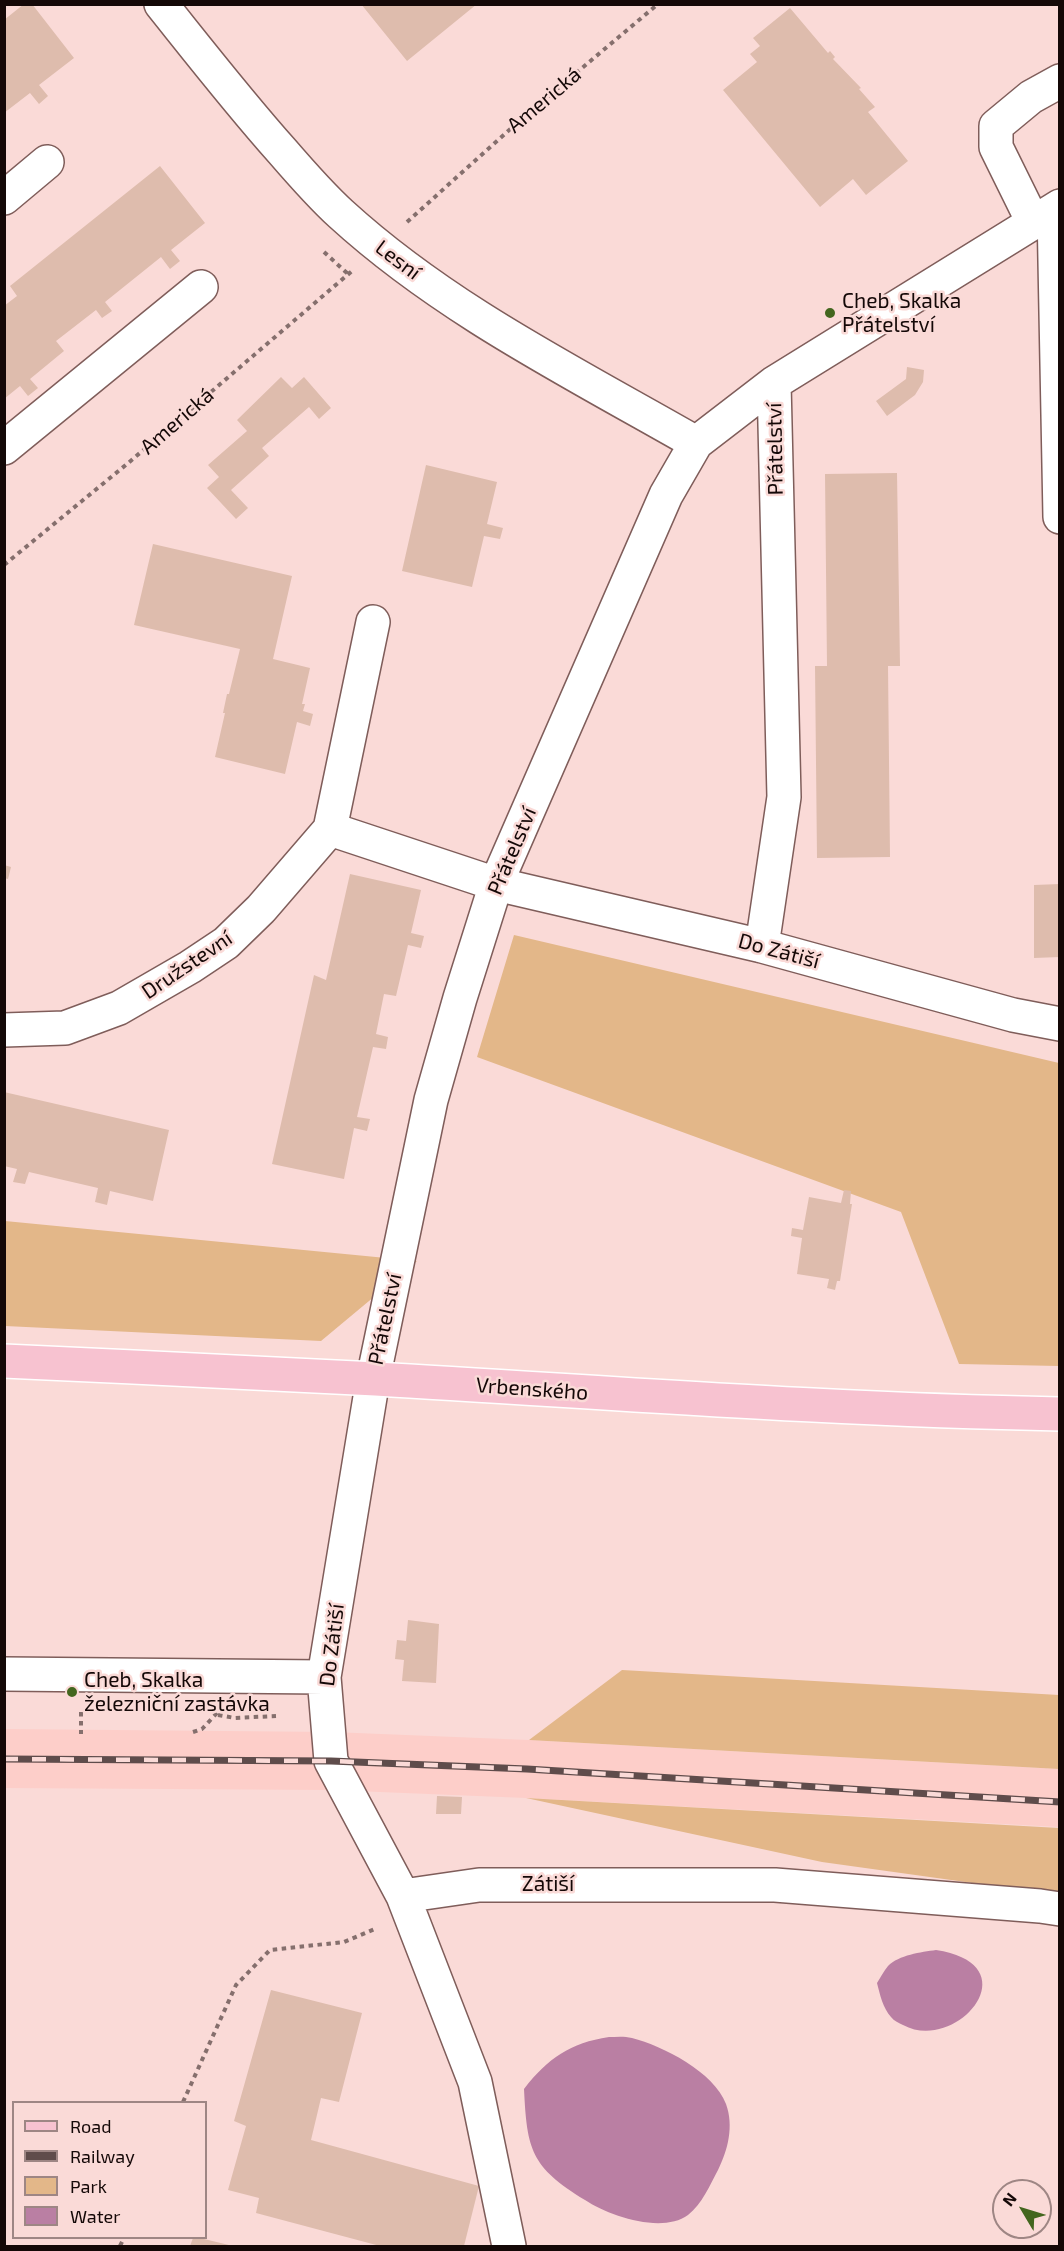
<!DOCTYPE html>
<meta charset="utf-8">
<style>
body{margin:0}
#map{position:relative;width:1064px;height:2251px;overflow:hidden;background:#fadad7;font-family:"Exo 2",sans-serif}
canvas{display:block}
.frame{position:absolute;inset:0;border:6px solid #140807;pointer-events:none}
.legend{position:absolute;left:12px;top:2101px;width:195px;height:138px;box-sizing:border-box;background:#fadad7;border:2px solid #9e8684;margin:0;padding:8px 10px;list-style:none;font-size:18px;color:#140807}
.legend li{display:flex;align-items:center;gap:12px;height:30px}
.legend b{width:30px;border:2px solid #9e8684}
.north{position:absolute;left:992px;top:2179px;width:60px;height:60px;box-sizing:border-box;background:#fadad7;border:2px solid #9e8684;border-radius:50%;rotate:308deg;font-size:16px;font-weight:700;line-height:24px;text-align:center;color:#140807}
.north::after{content:'';display:block;margin:auto;width:21px;height:27px;background:#43661e;clip-path:polygon(50% 0,100% 100%,50% 72%,0 100%)}
</style>
<div id="map">
<canvas width="1064" height="2251"></canvas>
<div class="frame"></div>
<ul class="legend">
<li><b style="height:8px;background:#f7c2d0"></b>Road</li>
<li><b style="height:8px;background:#5f4c4b"></b>Railway</li>
<li><b style="height:16px;background:#e3b789"></b>Park</li>
<li><b style="height:16px;background:#ba7fa3"></b>Water</li>
</ul>
<div class="north">N</div>
</div>
<script>
const ctx = document.querySelector('canvas').getContext('2d');
ctx.lineJoin = 'round';
function fill(path, color) {
  ctx.fillStyle = color;
  ctx.fill(path, 'evenodd');
}
function stroke(path, color, width, dash) {
  ctx.strokeStyle = color;
  ctx.lineWidth = width;
  ctx.lineCap = dash ? 'butt' : 'round';
  ctx.setLineDash(dash || []);
  ctx.stroke(path);
}
function label(font, color, halo, rows, align = 'center') {
  ctx.font = font + ' "Exo 2",sans-serif';
  ctx.lineWidth = 5;
  ctx.setLineDash([]);
  ctx.textBaseline = 'middle';
  ctx.strokeStyle = halo;
  ctx.fillStyle = color;
  for (const [text, x, y, turn = 0] of rows) {
    ctx.save();
    ctx.translate(x, y);
    ctx.rotate((+turn || 0) * Math.PI / 180);
    ctx.textAlign = isNaN(turn) ? turn : align;
    if (halo) ctx.strokeText(text, 0, 0);
    ctx.fillText(text, 0, 0);
    ctx.restore();
  }
}
const built = new Path2D(`
 M4,1729L332,1732L529,1740L1059,1769V1827L526,1798L331,1790L5,1788Z`);
const green = new Path2D(`
 M514,935L1059,1063V1366L959,1364L901,1212L477,1057Z
 M5,1221L417,1261L321,1341L5,1326Z
 M622,1670L1059,1695V1769L529,1740Z
 M526,1798L1059,1828V1895L822,1862Z`);
const water = new Path2D(`
 M936,1950C1033,1965 956,2054 903,2025C899,2023 894,2021 891,2017C883,2008 880,1995 877,1983C880,1978 884,1971 888,1966C899,1955 921,1952 936,1950Z
 M609,2037C616,2037 624,2036 632,2038C663,2046 714,2072 726,2104C734,2126 728,2150 718,2170C710,2185 702,2204 688,2215C662,2234 609,2216 585,2200C531,2167 527,2150 524,2089C548,2058 570,2043 609,2037Z`);
const building = new Path2D(`
 M24,4H32L74,58L39,85L48,96L39,104L30,93L4,113V20Z
 M361,4H477L407,61Z
 M790,8L828,53L830,51L835,57L833,59L861,88L859,89L875,107L868,112L908,161L866,195L853,179L820,207L723,90L757,62L750,54L760,46L753,38Z
 M160,166L205,223L171,250L180,261L170,269L161,257L105,302L112,311L102,318L96,310L56,341L64,351L30,379L38,388L28,396L20,386L4,399V306L17,296L10,286Z
 M907,367L924,370L923,382L915,395L887,416L876,401L906,379Z
 M281,377L292,388L304,377L331,408L319,419L309,407L262,448L269,456L231,490L248,508L236,519L207,488L219,477L208,465L247,431L237,420Z
 M426,465L497,482L487,524L503,528L500,539L484,536L472,587L402,571Z
 M897,473L900,666H888L890,857L817,858L815,666H827L825,474Z
 M153,544L292,576L273,659L310,668L302,704H305L303,711L313,714L310,726L297,722L285,774L215,757L225,713H223L227,694H229L240,649L134,625Z
 M4,865L11,867L8,879L4,878Z
 M350,874L421,890L411,933L424,936L421,948L408,945L396,996L384,994L376,1034L388,1037L386,1049L373,1047L357,1117L370,1119L367,1131L354,1128L344,1179L272,1164L314,975L326,980Z
 M1060,884V957L1034,958V885Z
 M4,1092L169,1130L153,1201L110,1191L107,1205L95,1202L98,1188L29,1172L25,1184L13,1182L17,1169L4,1166Z
 M844,1190L851,1191L850,1204H852L840,1281H837L835,1290L827,1288L829,1279L797,1274L802,1238L791,1236L792,1228L803,1230L809,1197L841,1203Z
 M408,1620L439,1624L436,1683L402,1681L404,1660L395,1659L397,1640L406,1641Z
 M437,1796L462,1797L461,1814H436Z
 M271,1990L362,2013L339,2102L321,2098L311,2140L479,2186L464,2246H380L256,2213L259,2198L228,2190L246,2126L234,2121Z
 M193,2238H200L233,2246H190Z`);
const path = new Path2D(`
 M407,222L518,122L658,4
 M324,252L348,274
 M4,565L127,464L352,271
 M81,1712V1734
 M218,1715L235,1718L276,1716
 M193,1732L202,1729L217,1713
 M183,2102L236,1985L270,1950L344,1942L377,1928
 M120,2246L124,2238`);
const minor = new Path2D(`
 M161,4C201,54 240,104 282,151C301,173 320,195 341,214C445,309 574,373 696,443
 M4,198L47,162
 M1054,210L1060,517
 M1033,222L996,147V126L1031,97L1060,81
 M4,448L201,287
 M330,829L496,884L762,946L1013,1015L1060,1024
 M762,946L784,797L774,383
 M4,1030L65,1028L119,1008L190,967L226,943L261,909L330,829L373,622
 M4,1674L324,1677
 M403,1896L479,1885H775L1040,1906L1060,1909
 M509,2246L475,2082L403,1896L331,1761L324,1677L373,1379L431,1100L460,998L496,884L666,495L696,443L774,383L1060,206`);
const major = new Path2D(`
 M4,1361C128,1367 252,1372 376,1379C604,1392 831,1410 1060,1414`);
const rail = new Path2D(`
 M4,1759L331,1761L527,1769L1060,1802`);
const markers = [
 [830,313,6,"#43661e"],
 [72,1692,6,"#43661e"]
];
const streetNames = [
 ["Americká",544,100,-40],
 ["Lesní",398,260,37],
 ["Americká",177,421,-41],
 ["Přátelství",775,449,-91],
 ["Přátelství",512,851,-67],
 ["Do Zátiší",779,951,15],
 ["Družstevní",187,965,-34],
 ["Přátelství",385,1319,-78],
 ["Vrbenského",532,1389,4],
 ["Do Zátiší",332,1645,-83],
 ["Zátiší",548,1884]
];
const poiNames = [
 ["Cheb, Skalka",842,301],
 ["Přátelství",842,325],
 ["Cheb, Skalka",84,1680],
 ["železniční zastávka",84,1704]
];
fill(built, '#fdcec9');
fill(green, '#e3b789');
fill(water, '#ba7fa3');
fill(building, '#debcad');
stroke(minor, '#7f5d5a', 36);
stroke(major, '#fff', 36);
stroke(path, '#856f6d', 4, [4.5, 4.5]);
stroke(minor, '#fff', 33);
stroke(major, '#f7c2d0', 33);
stroke(rail, '#5f4c4b', 7);
stroke(rail, '#fadad7', 4.5, [14]);
for (const [x, y, r, color] of markers) {
  const dot = new Path2D();
  dot.arc(x, y, r, 0, 2 * Math.PI);
  ctx.fillStyle = color;
  ctx.fill(dot);
  stroke(dot, '#fadad7', 2);
}
label('21px', '#140807', '#fadad7', streetNames);
label('21px', '#140807', '#fadad7', poiNames, 'left');
</script>
